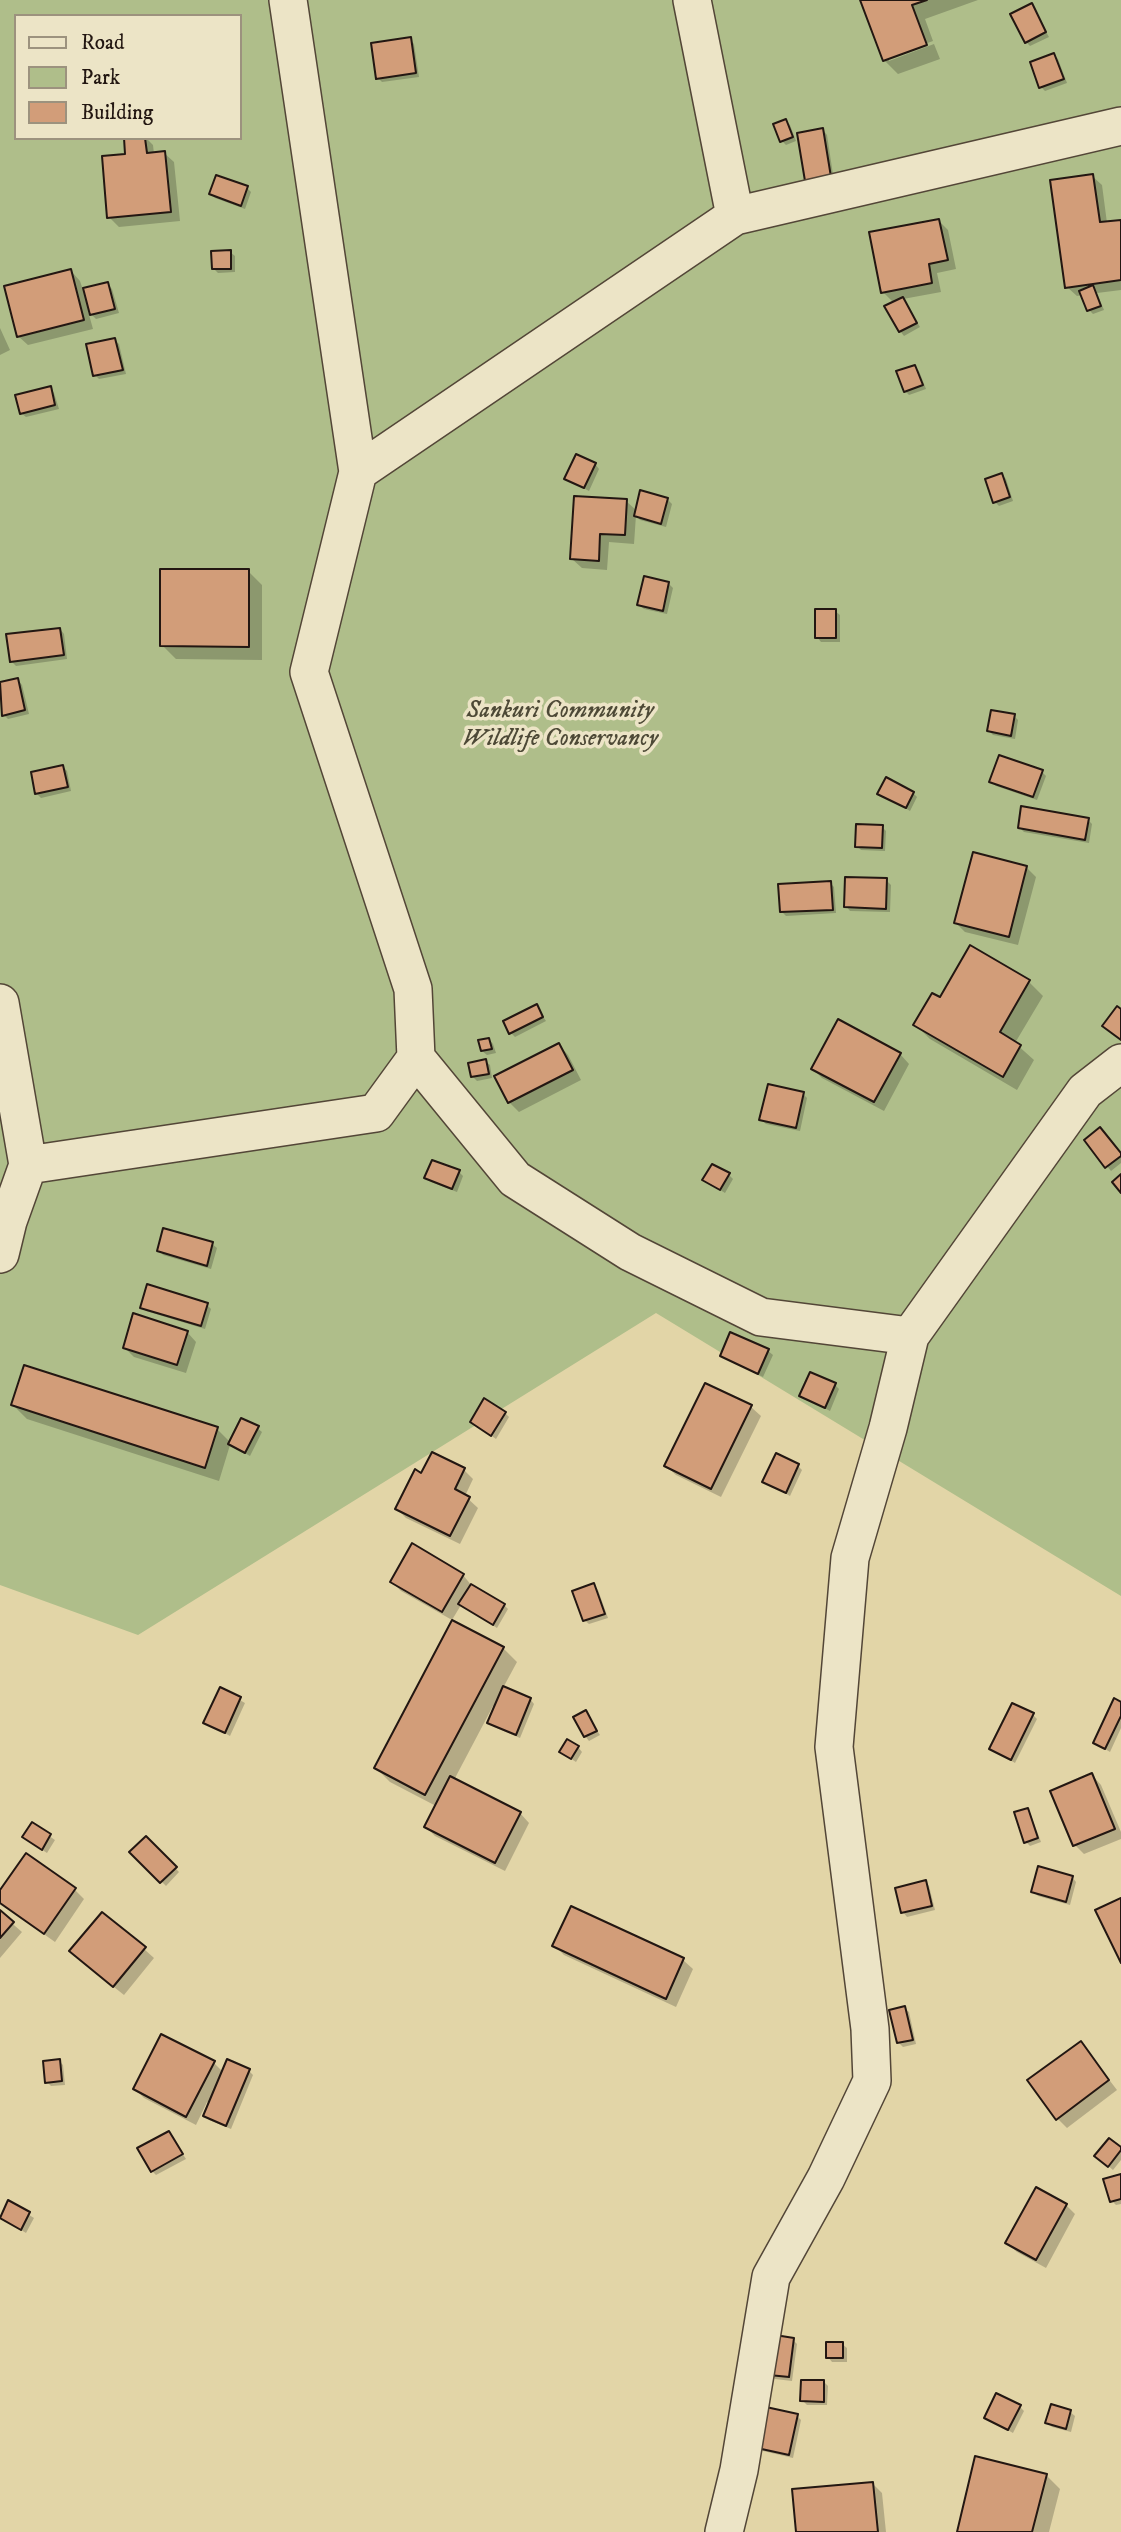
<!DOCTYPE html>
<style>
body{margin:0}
#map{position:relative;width:1121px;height:2532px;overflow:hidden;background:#e2d5a7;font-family:"IM FELL DW Pica",serif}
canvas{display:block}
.legend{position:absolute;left:14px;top:14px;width:228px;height:126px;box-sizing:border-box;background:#ece4c6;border:2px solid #9c927e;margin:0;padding:9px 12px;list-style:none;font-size:21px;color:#231712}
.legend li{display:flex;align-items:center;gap:14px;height:35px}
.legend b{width:35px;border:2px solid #9c927e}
</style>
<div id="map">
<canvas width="1121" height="2532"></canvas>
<ul class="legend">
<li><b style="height:9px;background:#ece4c6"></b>Road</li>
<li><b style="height:19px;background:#afbe8a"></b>Park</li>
<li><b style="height:19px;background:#d29d79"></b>Building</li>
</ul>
</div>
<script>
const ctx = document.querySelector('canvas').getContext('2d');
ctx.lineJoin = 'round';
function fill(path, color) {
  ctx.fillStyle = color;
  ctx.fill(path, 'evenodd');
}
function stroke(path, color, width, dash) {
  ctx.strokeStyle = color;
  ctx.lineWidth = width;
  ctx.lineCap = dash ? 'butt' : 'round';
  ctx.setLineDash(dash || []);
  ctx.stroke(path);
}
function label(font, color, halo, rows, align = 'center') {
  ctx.font = font + ' "IM FELL DW Pica",serif';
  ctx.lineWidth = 7;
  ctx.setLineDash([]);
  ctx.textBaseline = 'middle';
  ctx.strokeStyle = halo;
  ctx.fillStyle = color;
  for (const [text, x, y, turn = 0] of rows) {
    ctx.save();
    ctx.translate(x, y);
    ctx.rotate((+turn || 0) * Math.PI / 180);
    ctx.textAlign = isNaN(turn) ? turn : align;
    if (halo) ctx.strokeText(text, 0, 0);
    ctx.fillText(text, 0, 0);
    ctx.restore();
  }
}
const green = new Path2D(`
 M0,0H1121V1596L656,1313L138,1635L0,1585ZM16,16H240V138H16Z`);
const shadow = new Path2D(`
 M862,0H978L925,19L933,41L889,57V61L934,44L940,59L898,74L884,60Z
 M1031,5L1049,37L1030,46L1026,42Z
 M410,39L414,44L419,77L382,82L378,78Z
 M1054,55L1058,59L1067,83L1045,91L1041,87Z
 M786,121L790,125L796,141L786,145L782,141Z
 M823,130L827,135L834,181H806Z
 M125,138H146L153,145L154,154L164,153L174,162L180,221L119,227L109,217L127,156Z
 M1092,176L1102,185L1107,223L1121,221V290L1097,293L1104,310L1093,314L1089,310L1083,295L1077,296L1067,287Z
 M247,188L251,192L245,209L215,198L211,194Z
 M939,221L948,230L956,269L937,273L941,292L903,299L920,327L904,336L900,331L894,303L883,292Z
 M230,252L235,256V272L218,273L214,269Z
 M71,271L80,281L83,290L107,284L112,289L119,313L96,319L88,311L93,329L28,345L18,336Z
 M0,328L10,350L0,355Z
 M114,340L119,344L126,374L99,379L95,375Z
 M915,367L919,371L926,389L909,395L905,391Z
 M50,388L54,393L59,409L26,417L21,413Z
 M595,464L599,469L589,491L566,479Z
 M1002,475L1006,479L1013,501L999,506L995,502Z
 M667,499L672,504L666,527L640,520L636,515L634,544L609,542L607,570L582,568L572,559L626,501L637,511Z
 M248,571L262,585V660L176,659L162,645Z
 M668,583L673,588L667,614L644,609L639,605Z
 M835,611L840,615V642H821L817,637Z
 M60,629L64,634L67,659L16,666L12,662Z
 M18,680L22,685L29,714L8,719L4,715L0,684Z
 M1014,716L1018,720L1015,739L993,735L989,731Z
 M63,767L67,771L71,791L41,798L37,794L33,774Z
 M1042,772L1046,776L1037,800L996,786L991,781Z
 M880,793H913L917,797L910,811Z
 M1088,820L1092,824L1089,843L1024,832L1019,827Z
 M882,827L886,831L885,851L861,850L857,846Z
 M974,854L1027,868L1036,877L1018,945L965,932L956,923Z
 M886,880L891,885L890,912L850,911L846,906Z
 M830,883L834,887L836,913L786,916L782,912Z
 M971,948L1029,982L1043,996L1015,1043L1034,1060L1017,1090L930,1039L916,1025L941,1000Z
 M536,1006L546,1021L515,1037L511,1033Z
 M489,1039L493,1044L496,1053L487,1055L482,1051Z
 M559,1045L568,1055L581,1080L519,1112L509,1102Z
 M900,1054L909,1064L884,1111L822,1078L813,1069Z
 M485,1061L490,1065L492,1078L477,1081L473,1077Z
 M803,1094L807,1098L800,1131L766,1124L761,1119Z
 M1086,1140L1121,1154V1163L1111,1171Z
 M459,1172L463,1176L457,1192L431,1182L426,1178Z
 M729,1175L733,1179L725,1193L704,1180Z
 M212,1244L217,1248L211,1269L163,1255L159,1250Z
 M207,1305L211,1309L205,1329L146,1311L142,1307Z
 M187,1332L196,1342L186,1373L134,1357L125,1348Z
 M731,1334L768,1351L773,1355L763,1377L726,1359L722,1355Z
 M706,1385L751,1407L761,1416L721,1497L676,1475L666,1466Z
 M835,1385L839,1389L830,1411L801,1396Z
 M13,1405L217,1429L230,1442L257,1428L262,1432L250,1456L230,1445L219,1481L27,1419Z
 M505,1413L509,1417L496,1439L472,1422Z
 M798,1466L802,1470L790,1496L764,1482Z
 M464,1470L473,1479L465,1496L478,1508L460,1544L406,1518L397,1509L422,1475Z
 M413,1546L463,1575L472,1586L504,1605L508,1609L497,1628L461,1605L452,1620L401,1591L392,1582Z
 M594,1585L598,1590L608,1618L589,1624L584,1620Z
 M503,1648L517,1662L503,1688L530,1699L534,1704L520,1738L494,1727L489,1723L496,1707L493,1706L454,1780L520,1813L529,1823L505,1871L435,1836L426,1827L436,1806L390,1782L376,1768Z
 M220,1689L245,1703L230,1736L206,1723Z
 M1121,1704V1728L1110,1752L1095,1743Z
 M586,1713L600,1735L589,1741L585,1736Z
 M1033,1715L1037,1719L1015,1763L991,1749Z
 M578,1747L582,1752L576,1762L561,1752Z
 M1092,1775L1101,1785L1121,1832V1839L1084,1854L1075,1845Z
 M1027,1810L1031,1815L1041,1842L1030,1846L1026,1842Z
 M33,1825L55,1840L47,1853L29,1841Z
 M146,1838L179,1872L166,1886L132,1852Z
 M26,1855L75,1890L84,1899L55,1942L0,1903V1893Z
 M1072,1877L1076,1882L1070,1905L1038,1896L1033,1892Z
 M925,1882L929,1886L935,1910L907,1917L903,1912Z
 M572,1908L683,1960L693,1969L676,2007L564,1955L554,1945Z
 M0,1913L22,1932L0,1958Z
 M144,1949L154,1958L124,1995L80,1960Z
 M904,2008L909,2012L916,2044L903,2047L898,2042Z
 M1081,2043L1117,2090L1067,2128L1057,2118Z
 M59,2061L63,2065L65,2085L51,2086L47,2082Z
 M214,2063L223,2072L249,2071L253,2075L231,2129L209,2120L205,2116L210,2104L207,2102L196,2125L144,2098L135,2089Z
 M169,2133L186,2159L156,2175L152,2171Z
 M1121,2150V2160L1113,2170L1101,2160Z
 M1121,2176V2204L1116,2205L1112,2201Z
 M8,2202L34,2218L26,2233L0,2217Z
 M1066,2205L1075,2214L1046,2268L1017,2252L1007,2243Z
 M793,2340L797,2344L792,2381L775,2379L771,2375Z
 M842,2344L847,2348V2362H832L828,2357Z
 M824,2382L828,2386L827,2405H807L802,2400Z
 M1020,2407L1024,2411L1013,2433L986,2418Z
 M1070,2412L1075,2416L1071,2432L1052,2427L1047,2423Z
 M797,2416L801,2420L793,2458L763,2451L759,2447Z
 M1046,2475L1060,2489L1049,2532H958Z
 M872,2483L882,2493L886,2532H798Z`);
const building = new Path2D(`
 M860,0H927L912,5L927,45L883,61Z
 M1032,3L1046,32L1025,43L1010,14Z
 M411,37L416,73L376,79L371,43Z
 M1054,53L1064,79L1039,88L1030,62Z
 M786,119L793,137L780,142L773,124Z
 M823,128L831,177L805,181L797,133Z
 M124,138H145L147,153L165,151L171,212L107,218L102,156L125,154Z
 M1093,174L1100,222L1121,220V280L1065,288L1050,180Z
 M216,175L248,186L241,206L209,194Z
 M939,219L948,260L929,264L932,283L881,293L869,232Z
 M231,250V269H212L211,251Z
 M71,269L84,320L17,337L4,286Z
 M108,282L115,309L90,315L83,288Z
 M1093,285L1101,306L1087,311L1079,291Z
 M903,297L917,323L899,332L884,306Z
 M115,338L123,370L93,376L86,344Z
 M915,365L923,385L904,392L896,371Z
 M51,386L55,405L20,414L15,395Z
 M576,454L596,463L584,488L564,479Z
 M1002,473L1010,497L993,503L985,479Z
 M640,490L668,498L661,524L634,516Z
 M574,496L627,499L625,535L600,534L599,561L570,559Z
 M160,569H249V647L160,646Z
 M644,576L669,582L663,611L637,605Z
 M815,609H836V638H815Z
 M60,628L64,655L10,662L6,634Z
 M18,678L25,710L2,716L0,682Z
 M991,710L1015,714L1011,736L987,731Z
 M999,755L1043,770L1033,797L989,782Z
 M63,765L68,787L35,794L31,772Z
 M886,777L914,792L906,808L877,794Z
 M1021,806L1089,818L1085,840L1018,828Z
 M856,824L883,825L882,848L855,847Z
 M973,852L1027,866L1009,937L954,923Z
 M845,877L887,878L886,909L844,907Z
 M831,881L833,910L780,912L778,884Z
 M970,945L1030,980L1000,1032L1021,1045L1003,1077L913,1025L932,993L940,997Z
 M537,1004L543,1017L509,1034L503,1021Z
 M1117,1006L1121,1009V1040L1102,1026Z
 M838,1019L901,1053L874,1102L811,1069Z
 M489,1038L492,1049L481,1051L478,1040Z
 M559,1043L573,1070L508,1103L494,1076Z
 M486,1059L489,1074L471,1077L468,1063Z
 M768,1084L804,1092L796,1128L759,1120Z
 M1100,1127L1121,1153V1156L1105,1168L1084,1140Z
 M432,1160L460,1170L452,1189L424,1178Z
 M712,1164L730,1173L720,1190L702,1180Z
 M1121,1174V1193L1112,1182Z
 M163,1228L213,1242L207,1266L157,1251Z
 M147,1284L208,1303L201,1326L140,1308Z
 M133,1313L188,1331L177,1365L123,1348Z
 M730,1332L769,1349L758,1374L720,1356Z
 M24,1365L218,1427L205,1468L11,1405Z
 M810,1372L836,1383L825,1408L799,1396Z
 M705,1383L752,1405L711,1489L664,1466Z
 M484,1398L506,1412L491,1436L470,1422Z
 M241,1418L259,1426L245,1453L228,1444Z
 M432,1452L465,1468L455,1489L470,1497L450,1536L395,1509L415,1469L421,1473Z
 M776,1453L799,1464L786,1493L762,1482Z
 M412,1543L464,1574L442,1612L390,1582Z
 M594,1583L605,1614L583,1621L572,1591Z
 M471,1584L505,1604L493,1625L458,1604Z
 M452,1620L504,1647L425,1795L374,1768Z
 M503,1686L531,1698L516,1735L487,1723Z
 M220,1687L241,1697L225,1733L203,1723Z
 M1114,1698L1121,1702V1716L1105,1749L1093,1743Z
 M1012,1703L1034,1713L1011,1760L989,1749Z
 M586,1710L597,1731L584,1737L573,1717Z
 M567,1739L579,1746L571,1759L559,1752Z
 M1092,1773L1115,1829L1073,1846L1050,1791Z
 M450,1776L521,1812L495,1863L424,1827Z
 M1028,1808L1038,1838L1024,1843L1014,1812Z
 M32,1822L51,1834L42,1850L22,1837Z
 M146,1836L177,1867L160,1883L129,1852Z
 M26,1853L76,1888L44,1934L0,1903V1890Z
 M1038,1866L1073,1876L1066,1902L1031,1892Z
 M926,1880L932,1906L901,1913L895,1888Z
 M1121,1898V1963L1095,1910Z
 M571,1906L684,1958L666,1999L552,1946Z
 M0,1910L14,1922L0,1938Z
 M102,1912L146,1947L113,1987L69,1951Z
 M905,2006L913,2040L897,2043L889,2010Z
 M161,2034L215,2061L186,2117L133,2089Z
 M1081,2041L1109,2080L1056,2120L1027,2080Z
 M60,2059L62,2081L45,2083L43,2061Z
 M227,2059L250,2069L226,2126L203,2116Z
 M169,2131L183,2154L151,2172L137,2148Z
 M1109,2138L1121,2147V2150L1108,2167L1094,2156Z
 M1121,2174V2199L1110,2202L1103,2179Z
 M1036,2187L1067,2204L1036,2260L1005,2243Z
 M8,2200L30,2212L21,2230L0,2218Z
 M775,2335L794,2338L789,2377L769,2375Z
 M826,2342H843V2358H826Z
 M801,2380H824V2402L800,2401Z
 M996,2393L1021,2405L1008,2430L984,2418Z
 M1051,2404L1071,2410L1066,2429L1045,2423Z
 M766,2407L798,2414L789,2455L757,2448Z
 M975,2456L1047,2474L1032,2532H957Z
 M873,2482L878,2532H796L792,2489Z`);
const street = new Path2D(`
 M288,0L358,472
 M735,216L1121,126
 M0,1003L28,1165
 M416,1058L515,1179L630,1252L761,1317L910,1336L888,1428L850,1558L834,1747L870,2029L872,2081L826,2178L771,2277L739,2470L724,2532
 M0,1254L8,1221L28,1165L376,1113L416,1058L413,989L309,672L358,472L735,216L692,0
 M910,1336L1085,1091L1121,1063`);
const parkNames = [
 ["Sankuri Community",560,712],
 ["Wildlife Conservancy",560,740]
];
fill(green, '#afbe8a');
fill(shadow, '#0003');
fill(building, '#d29d79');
stroke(building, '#231712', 2);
stroke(street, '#534637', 40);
stroke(street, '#ece4c6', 37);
label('italic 24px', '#4d4936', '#ece4c6', parkNames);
</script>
